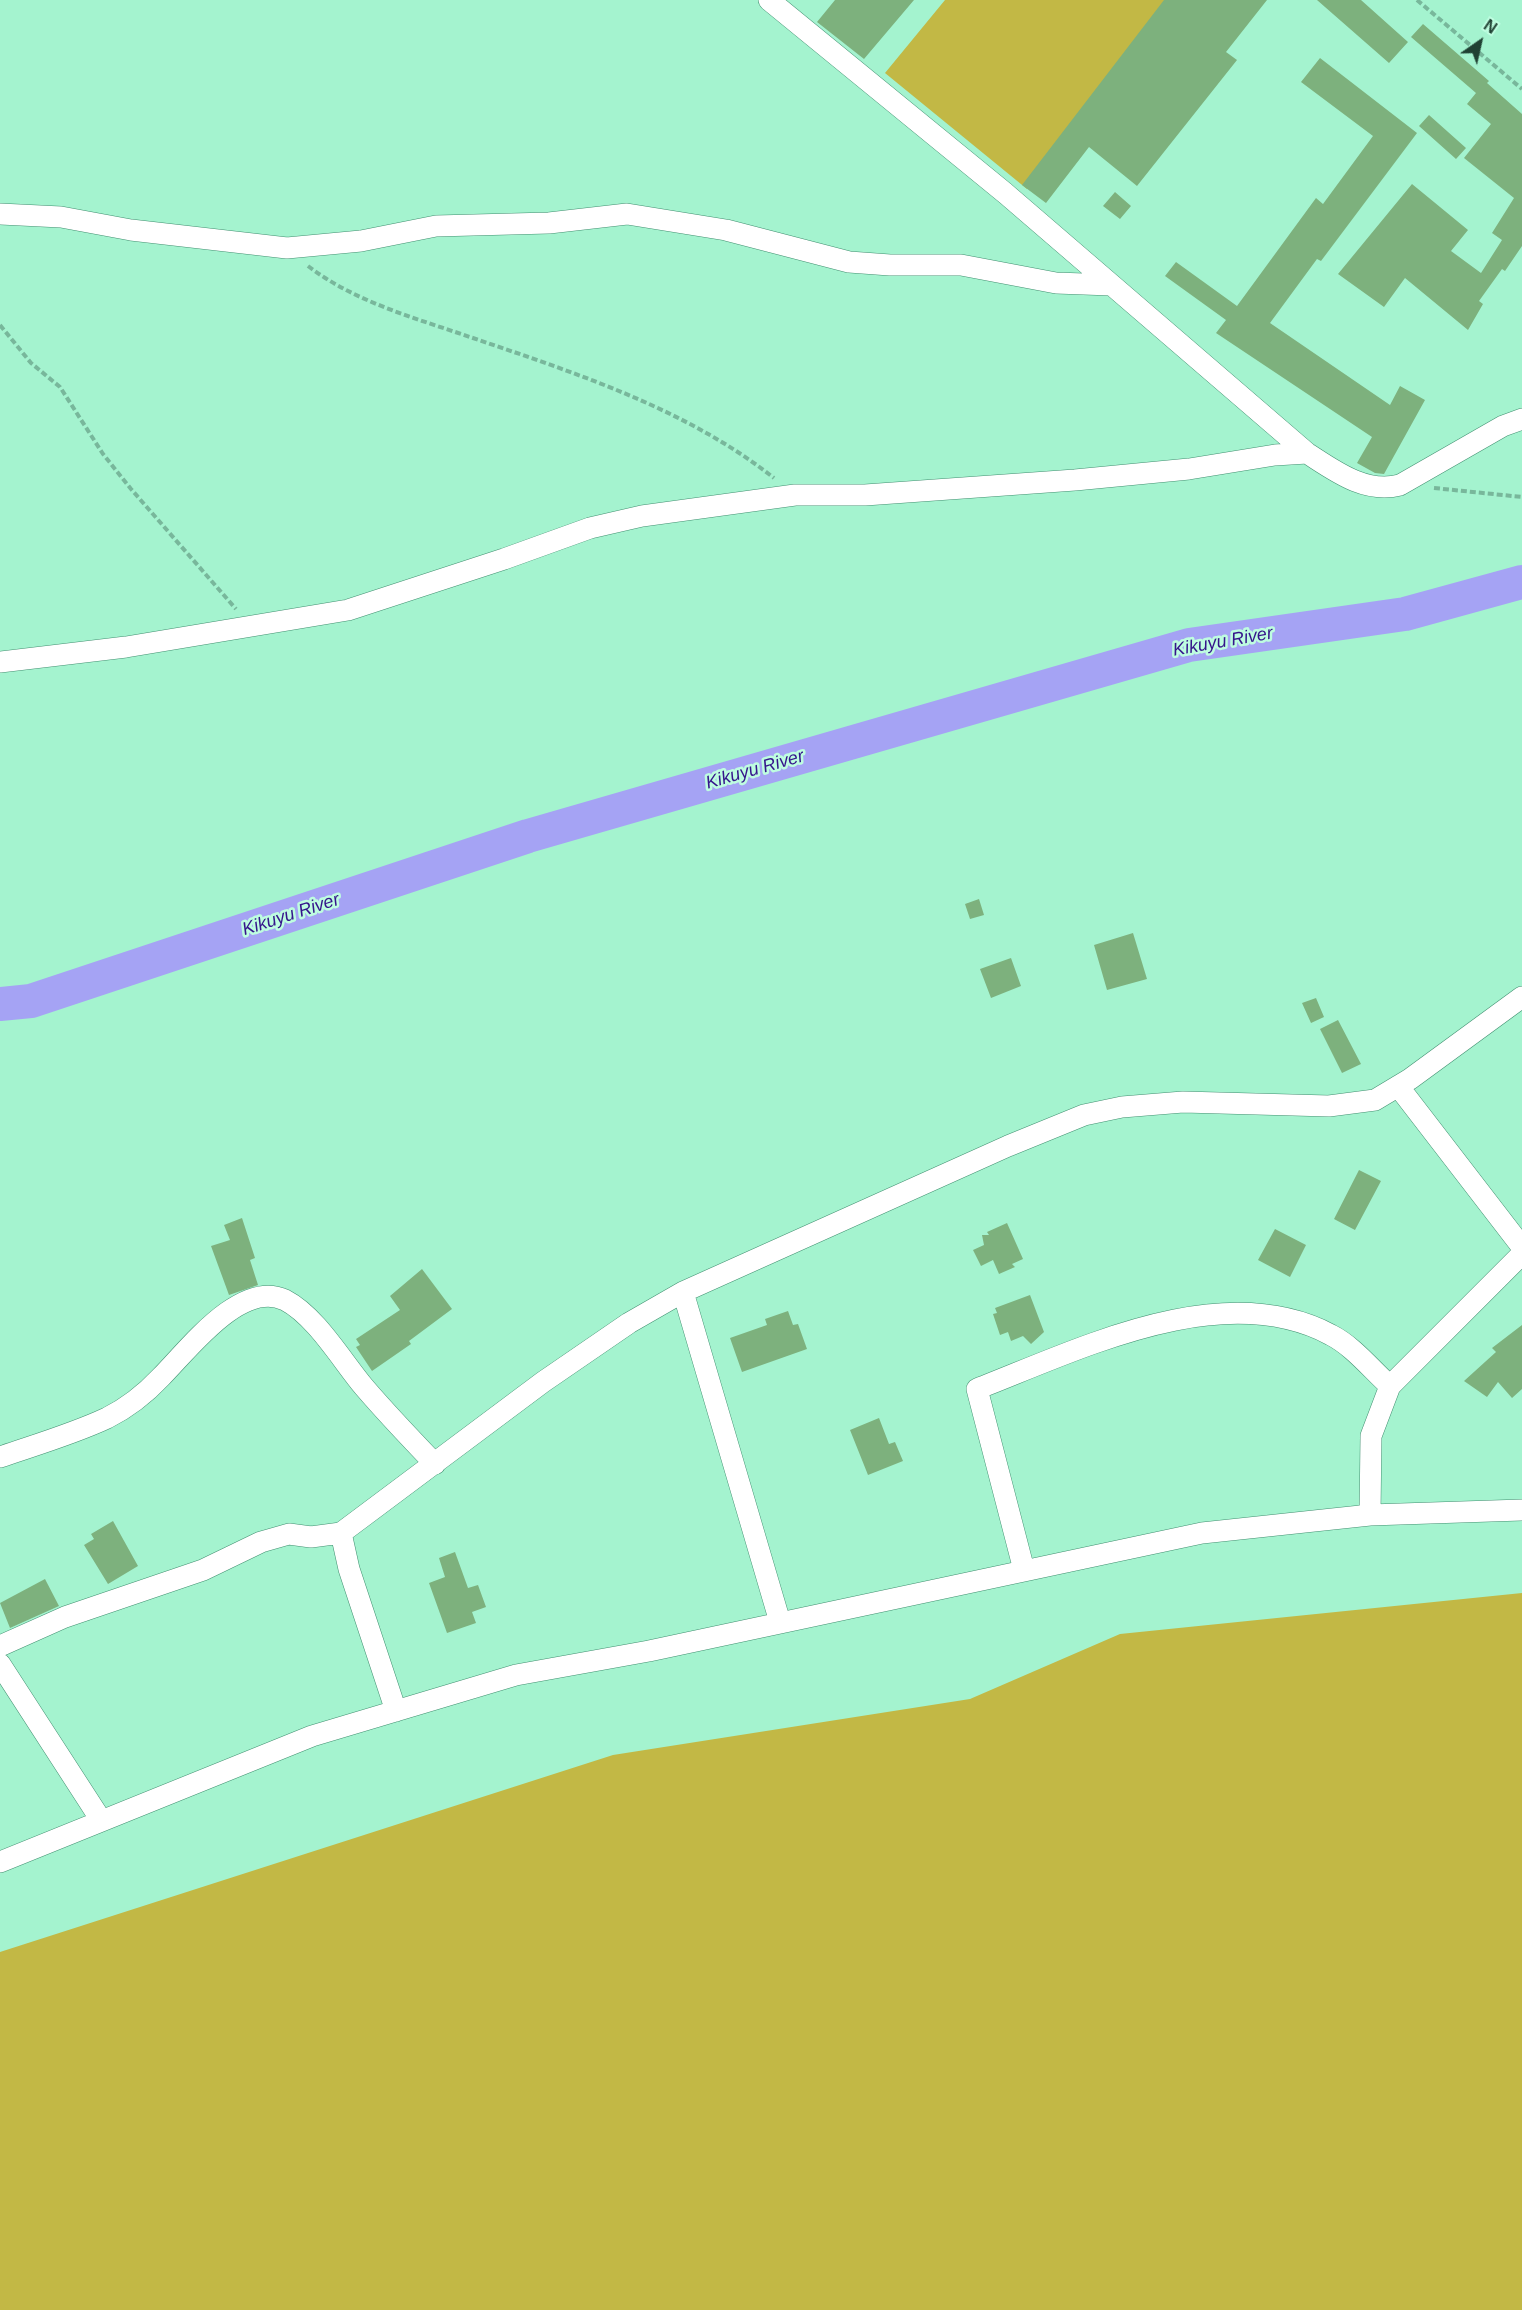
<!DOCTYPE html>
<style>
body{margin:0}
#map{position:relative;width:1522px;height:2310px;overflow:hidden;background:#a4f3cf;font-family:Arial,sans-serif}
canvas{display:block}
.north{position:absolute;left:1450px;top:12px;width:60px;height:60px;-webkit-text-stroke:4px #befde0;paint-order:stroke;rotate:34deg;font-size:16px;font-weight:700;line-height:24px;text-align:center;color:#204133}
.north::after{content:'';display:block;margin:auto;width:21px;height:27px;background:#204133;clip-path:polygon(50% 0,100% 100%,50% 72%,0 100%)}
</style>
<div id="map">
<canvas width="1522" height="2310"></canvas>
<div class="north">N</div>
</div>
<script>
const ctx = document.querySelector('canvas').getContext('2d');
ctx.lineJoin = 'round';
function fill(path, color) {
  ctx.fillStyle = color;
  ctx.fill(path, 'evenodd');
}
function stroke(path, color, width, dash) {
  ctx.strokeStyle = color;
  ctx.lineWidth = width;
  ctx.lineCap = dash ? 'butt' : 'round';
  ctx.setLineDash(dash || []);
  ctx.stroke(path);
}
function label(font, color, halo, rows, align = 'center') {
  ctx.font = font + ' Arial,sans-serif';
  ctx.lineWidth = 5;
  ctx.setLineDash([]);
  ctx.textBaseline = 'middle';
  ctx.strokeStyle = halo;
  ctx.fillStyle = color;
  for (const [text, x, y, turn = 0] of rows) {
    ctx.save();
    ctx.translate(x, y);
    ctx.rotate((+turn || 0) * Math.PI / 180);
    ctx.textAlign = isNaN(turn) ? turn : align;
    if (halo) ctx.strokeText(text, 0, 0);
    ctx.fillText(text, 0, 0);
    ctx.restore();
  }
}
const green = new Path2D(`
 M945,0H1182L1027,189L885,73Z
 M1522,1593V2310H0V1952L613,1755L970,1699L1120,1634Z`);
const river = new Path2D(`
 M0,1004L31,1001L528,836L1189,645L1405,614L1522,582`);
const building = new Path2D(`
 M835,0H914L864,59L817,22Z
 M1164,0H1267L1226,52L1237,60L1137,186L1089,147L1046,203L1022,185Z
 M1317,0H1361L1408,42L1389,63Z
 M1423,24L1489,81L1487,83L1522,114V246L1505,271L1502,269L1479,301L1483,304L1468,330L1405,278L1384,307L1338,274L1412,184L1468,230L1451,251L1481,273L1502,240L1492,233L1514,198L1464,158L1491,124L1467,104L1476,93L1411,37Z
 M1320,58L1417,133L1321,261L1317,259L1270,323L1390,405L1400,386L1425,400L1384,474L1375,473L1357,463L1372,437L1216,333L1226,320L1165,276L1176,262L1237,306L1316,198L1323,204L1373,136L1301,82Z
 M1429,115L1466,148L1456,159L1419,126Z
 M1115,192L1131,206L1120,219L1103,206Z
 M979,899L984,915L970,919L965,904Z
 M1133,933L1147,979L1107,990L1094,945Z
 M1011,958L1021,986L991,998L980,969Z
 M1316,998L1324,1017L1311,1023L1302,1003Z
 M1338,1020L1361,1064L1342,1073L1320,1029Z
 M1359,1170L1381,1181L1355,1230L1334,1219Z
 M242,1218L255,1258L250,1260L258,1285L229,1295L211,1246L230,1240L224,1225Z
 M1007,1223L1023,1259L1012,1264L1015,1267L999,1274L993,1260L981,1266L973,1250L984,1245L982,1235H989L987,1232Z
 M1275,1229L1306,1245L1290,1277L1258,1260Z
 M422,1269L452,1309L409,1341L411,1344L372,1371L356,1347L360,1345L356,1339L400,1310L390,1296Z
 M1030,1295L1044,1332L1031,1344L1023,1336L1011,1341L1008,1332L1000,1335L993,1314L997,1313L995,1308Z
 M788,1311L793,1325L798,1324L807,1349L742,1372L730,1338L767,1325L765,1319Z
 M1522,1325V1389L1512,1398L1498,1382L1487,1397L1464,1381L1496,1352L1492,1348Z
 M879,1418L889,1444L895,1442L903,1461L868,1475L850,1430Z
 M113,1521L138,1566L108,1584L84,1545L94,1539L91,1534Z
 M455,1552L468,1588L478,1585L486,1607L472,1612L476,1623L447,1633L429,1583L445,1577L439,1558Z
 M45,1579L59,1606L10,1628L0,1603Z`);
const path = new Path2D(`
 M1417,0L1522,89
 M308,266C355,302 415,318 470,337C575,373 685,408 774,478
 M0,325L31,363L60,387L103,454L131,489L236,609
 M1434,488L1522,497`);
const street = new Path2D(`
 M769,0L1005,193L1307,453C1335,471 1365,494 1400,485L1503,426L1522,419
 M0,214L61,217L131,230L287,248L361,241L436,226L549,223L627,214L726,230L849,262L890,265H961L1056,283L1111,285
 M0,662L126,647L348,610L504,559L590,528L642,516L795,495H865L1075,480L1189,469L1275,455L1307,453
 M1398,1086L1522,1247
 M683,1292L780,1622
 M0,1457C35,1445 73,1434 107,1418C127,1408 146,1393 161,1377C188,1350 241,1279 285,1300C316,1316 342,1361 364,1387C387,1414 411,1439 435,1464
 M1370,1515L1371,1436L1390,1386L1522,1254
 M341,1533L349,1569L396,1711
 M1024,1570L977,1389C1080,1349 1223,1277 1331,1335C1353,1346 1372,1370 1390,1386
 M0,1646L65,1617L203,1570L261,1542L289,1534L311,1537L341,1533L543,1382L629,1323L683,1292L1008,1146L1084,1115L1122,1107L1183,1102L1329,1106L1375,1100L1410,1079L1522,997
 M0,1664L101,1820
 M0,1862L312,1736L516,1675L649,1651L1202,1533L1370,1515L1522,1510`);
const waterNames = [
 ["Kikuyu River",1223,642,-10],
 ["Kikuyu River",755,770,-16],
 ["Kikuyu River",291,915,-18]
];
fill(green, '#c2b845');
stroke(river, '#a5a3f4', 34);
fill(building, '#7db17d');
stroke(street, '#429071', 22);
stroke(path, '#78b79b', 4, [6, 3]);
stroke(street, '#fff', 21);
label('italic 18px', '#35158b', '#befde0', waterNames);
</script>
